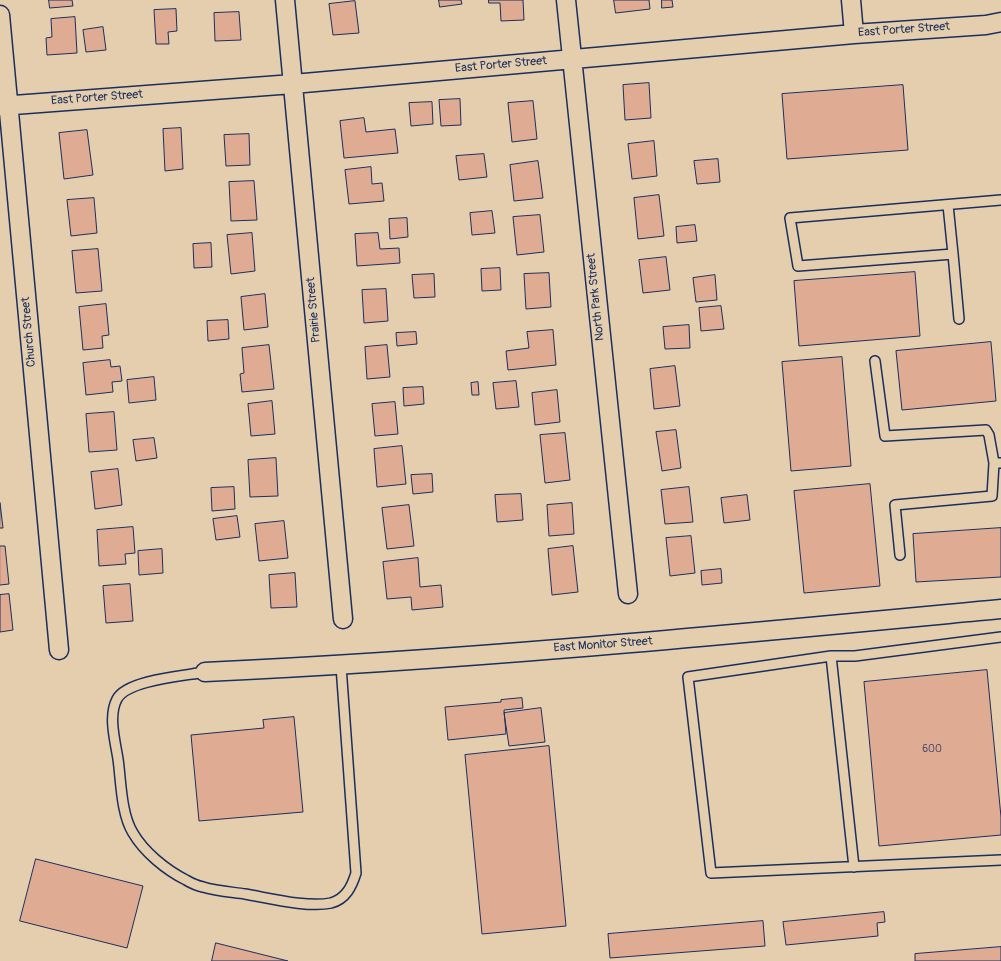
<!DOCTYPE html>
<style>
body{margin:0}
canvas{display:block;background:#e4cead}
</style>
<canvas width="1001" height="961"></canvas>
<script>
const ctx = document.querySelector('canvas').getContext('2d');
ctx.lineJoin = 'round';
function fill(path, color) {
  ctx.fillStyle = color;
  ctx.fill(path, 'evenodd');
}
function stroke(path, color, width, dash) {
  ctx.strokeStyle = color;
  ctx.lineWidth = width;
  ctx.lineCap = dash ? 'butt' : 'round';
  ctx.setLineDash(dash || []);
  ctx.stroke(path);
}
function label(font, color, halo, rows, align = 'center') {
  ctx.font = font + ' Pangolin,sans-serif';
  ctx.lineWidth = 4;
  ctx.setLineDash([]);
  ctx.textBaseline = 'middle';
  ctx.strokeStyle = halo;
  ctx.fillStyle = color;
  for (const [text, x, y, turn = 0] of rows) {
    ctx.save();
    ctx.translate(x, y);
    ctx.rotate((+turn || 0) * Math.PI / 180);
    ctx.textAlign = isNaN(turn) ? turn : align;
    if (halo) ctx.strokeText(text, 0, 0);
    ctx.fillText(text, 0, 0);
    ctx.restore();
  }
}
const building = new Path2D(`
 M49,0H72L73,6L50,8Z
 M439,0H461L462,4L440,7Z
 M489,0H523L524,20L501,21L500,3H489Z
 M614,0H649L650,9L616,13Z
 M662,0H672L673,7L662,8Z
 M355,1L359,33L333,35L329,4Z
 M176,9L177,31L168,32L169,44H156L154,10Z
 M239,12L241,40L215,41L214,13Z
 M75,17L77,53L47,55L46,38L52,37L51,19Z
 M103,27L106,50L86,52L83,30Z
 M649,83L651,118L625,120L623,85Z
 M903,85L908,150L787,159L782,94Z
 M460,99L461,125L441,126L439,100Z
 M533,101L537,139L512,142L508,103Z
 M432,102L433,124L411,126L409,103Z
 M364,118L366,132L395,129L398,153L344,158L340,121Z
 M181,128L183,169L165,171L163,129Z
 M87,130L93,175L64,179L59,133Z
 M249,134L250,165L226,166L224,135Z
 M654,141L657,176L632,179L628,144Z
 M484,154L487,177L459,180L456,156Z
 M718,159L720,182L697,184L694,161Z
 M538,161L543,198L514,201L510,165Z
 M371,167L372,184L382,183L384,201L349,204L345,170Z
 M254,181L257,220L231,221L229,182Z
 M659,195L664,236L638,239L634,198Z
 M94,198L97,233L71,236L67,200Z
 M492,211L495,233L472,235L470,213Z
 M540,215L544,252L517,255L513,217Z
 M407,218L408,237L390,239L389,219Z
 M695,225L697,241L677,243L676,227Z
 M252,233L255,271L231,274L227,235Z
 M378,233L380,249L399,248L400,263L357,266L355,234Z
 M211,243L212,267L194,268L193,244Z
 M98,249L102,291L76,293L72,251Z
 M666,257L670,290L643,293L639,260Z
 M500,268L501,290L482,291L481,269Z
 M915,272L920,336L799,346L794,281Z
 M549,273L551,307L526,309L524,274Z
 M434,274L435,297L414,298L412,275Z
 M715,275L717,300L696,302L693,278Z
 M386,289L388,321L364,323L362,290Z
 M265,294L268,327L244,330L241,297Z
 M106,304L109,335L102,336L103,348L83,350L79,307Z
 M721,306L724,329L701,331L699,308Z
 M228,320L229,339L208,341L207,321Z
 M689,325L690,348L665,349L663,327Z
 M553,330L556,365L508,370L506,351L529,348L527,332Z
 M416,332L417,344L397,346L396,333Z
 M991,342L996,401L902,410L896,351Z
 M269,345L274,389L242,392L240,374L244,373L242,348Z
 M387,345L390,377L367,379L365,347Z
 M842,357L851,466L791,471L782,362Z
 M110,360L111,367L120,366L122,381L112,382L113,392L86,395L83,363Z
 M675,366L680,406L654,409L650,369Z
 M154,377L156,400L129,403L127,380Z
 M516,381L519,407L496,409L493,383Z
 M478,382L479,395H472L471,383Z
 M423,387L424,404L404,406L403,388Z
 M557,390L560,422L535,425L532,393Z
 M272,401L275,434L251,436L248,404Z
 M395,402L398,434L375,436L372,404Z
 M114,412L117,450L89,452L86,414Z
 M676,430L681,468L662,471L656,432Z
 M565,433L570,480L545,483L540,435Z
 M154,438L157,458L136,461L133,440Z
 M402,446L406,484L377,487L374,449Z
 M276,458L278,496L250,497L248,460Z
 M118,469L122,505L95,509L91,472Z
 M432,474L433,492L413,494L411,475Z
 M870,484L880,586L804,593L794,491Z
 M234,487L235,509L212,511L211,488Z
 M689,487L693,522L665,524L661,490Z
 M521,494L523,520L497,522L495,495Z
 M747,495L750,520L724,523L721,498Z
 M0,503L3,528H0Z
 M572,503L574,534L549,536L547,505Z
 M409,505L414,546L387,549L382,508Z
 M237,516L240,537L216,540L213,519Z
 M284,521L288,558L259,561L255,524Z
 M133,527L135,553L125,554L126,564L99,566L97,530Z
 M1001,528V577L916,582L913,534Z
 M691,536L695,573L670,576L666,538Z
 M0,546H5L9,584L0,585Z
 M573,546L578,592L552,595L548,549Z
 M162,549L163,573L139,575L138,551Z
 M418,558L420,587L441,585L443,607L412,610L411,597L387,599L383,562Z
 M721,569L722,583L702,585L701,571Z
 M295,573L297,607L271,608L269,575Z
 M130,584L133,621L106,623L103,586Z
 M9,594L13,630L0,632V595Z
 M987,670L1001,817V835L879,846L864,682Z
 M522,698L523,708L504,710L506,734L448,740L445,707L501,702V700Z
 M541,708L545,742L509,746L504,713Z
 M294,717L303,812L199,821L191,735L264,728L263,720Z
 M549,746L566,926L482,934L465,755Z
 M36,859L143,886L127,948L20,921Z
 M884,912L885,922L877,923L878,936L786,945L783,922Z
 M763,921L765,946L610,958L608,934Z
 M216,943L288,961H212Z
 M1001,947V961H915V954Z`);
const lane = new Path2D(`
 M948,205L953,254L798,266L790,218L1001,200
 M953,254L959,319
 M875,361L885,436L986,430L989,435L994,463H1001
 M900,555L895,505L992,496L994,463
 M1001,637L855,656H831L688,677L711,873L1001,860
 M831,656L854,867
 M205,672C184,676 127,680 117,699C108,716 115,740 118,759C121,780 121,814 133,833C144,852 166,870 186,880C191,883 198,886 203,887C216,891 231,892 245,894C269,898 308,908 331,903C346,899 352,886 356,873L341,666`);
const street = new Path2D(`
 M285,0L343,619
 M566,0L628,594
 M851,0L854,34
 M0,15L59,650
 M0,106L293,84L854,34L986,25L1001,22
 M205,672C471,660 736,634 1001,609`);
const numberNames = [
 ["600",932,749]
];
const streetNames = [
 ["East Porter Street",904,30,-4],
 ["East Porter Street",501,65,-5],
 ["East Porter Street",97,98,-4],
 ["North Park Street",596,297,-96],
 ["Prairie Street",314,310,-95],
 ["Church Street",29,332,-95],
 ["East Monitor Street",603,645,-4]
];
fill(building, '#dfab93');
stroke(building, '#1b2f5e', 1);
stroke(lane, '#1b2f5e', 12);
stroke(street, '#1b2f5e', 21);
stroke(lane, '#e4cead', 9);
stroke(street, '#e4cead', 18);
label('10px', '#4c4e6b', null, numberNames);
label('12px', '#1b2f5e', '#e4cead', streetNames);
</script>
